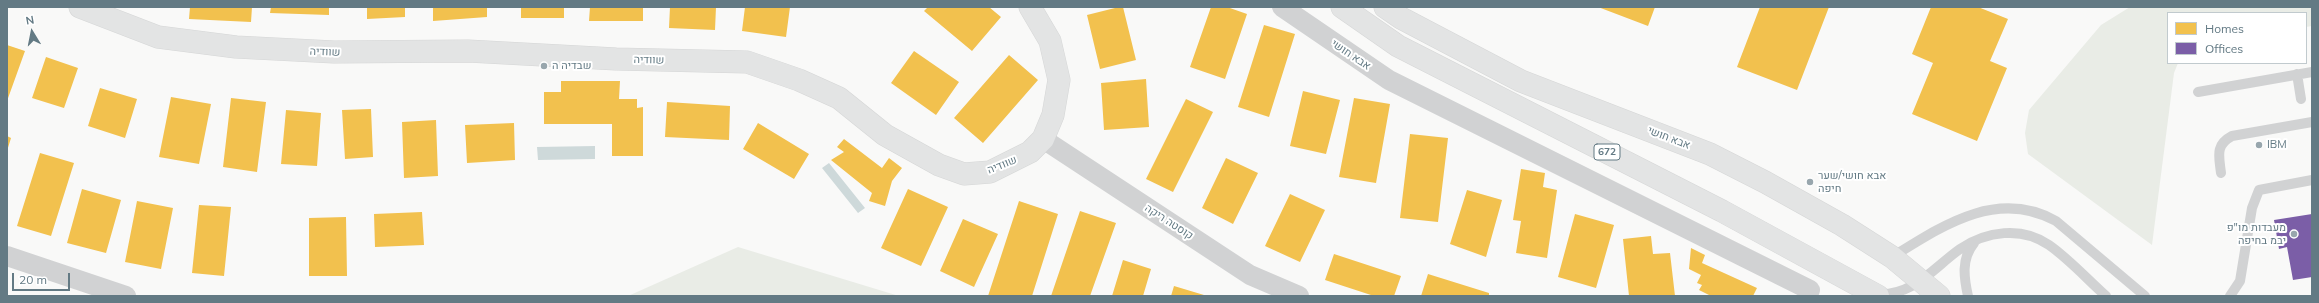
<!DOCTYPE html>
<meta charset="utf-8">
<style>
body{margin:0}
#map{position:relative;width:2319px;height:303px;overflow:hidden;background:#f9f9f8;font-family:Mulish,sans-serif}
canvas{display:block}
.frame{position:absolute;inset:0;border:8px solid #637a84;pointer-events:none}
.legend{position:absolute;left:2167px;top:12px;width:140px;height:52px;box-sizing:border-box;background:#fff;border:1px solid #c1cace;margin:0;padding:5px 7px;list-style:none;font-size:12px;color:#637a84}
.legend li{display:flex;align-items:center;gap:8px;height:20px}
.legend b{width:20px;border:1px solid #c1cace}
.north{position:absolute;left:12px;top:12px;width:40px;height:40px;-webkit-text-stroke:3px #fff;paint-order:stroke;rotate:350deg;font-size:11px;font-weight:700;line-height:16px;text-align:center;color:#637a84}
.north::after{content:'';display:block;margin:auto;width:14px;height:18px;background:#637a84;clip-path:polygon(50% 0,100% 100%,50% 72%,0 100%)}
.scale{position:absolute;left:12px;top:273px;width:58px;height:18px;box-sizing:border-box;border:2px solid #637a84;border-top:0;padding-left:5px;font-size:12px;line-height:14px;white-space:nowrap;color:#637a84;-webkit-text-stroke:3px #fff;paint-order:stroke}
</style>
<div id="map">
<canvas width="2319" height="303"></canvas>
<div class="frame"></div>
<ul class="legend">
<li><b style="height:11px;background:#f2c14e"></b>Homes</li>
<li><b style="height:11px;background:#7b5ea7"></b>Offices</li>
</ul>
<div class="north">N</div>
<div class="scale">20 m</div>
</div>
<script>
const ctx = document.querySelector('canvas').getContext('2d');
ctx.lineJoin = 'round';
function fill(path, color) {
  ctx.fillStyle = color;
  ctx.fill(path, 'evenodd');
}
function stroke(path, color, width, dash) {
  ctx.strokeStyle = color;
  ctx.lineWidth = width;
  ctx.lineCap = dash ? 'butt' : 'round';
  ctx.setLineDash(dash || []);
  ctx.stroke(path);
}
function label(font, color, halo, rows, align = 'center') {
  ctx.font = font + ' Mulish,Heebo,sans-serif';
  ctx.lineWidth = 4;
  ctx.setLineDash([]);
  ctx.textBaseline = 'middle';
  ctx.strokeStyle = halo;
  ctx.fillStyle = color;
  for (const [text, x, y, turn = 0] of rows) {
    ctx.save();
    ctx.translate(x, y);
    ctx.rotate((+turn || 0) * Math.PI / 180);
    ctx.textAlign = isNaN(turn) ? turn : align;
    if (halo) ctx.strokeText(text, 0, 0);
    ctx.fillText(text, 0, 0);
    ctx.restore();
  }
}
const green = new Path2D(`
 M2130,7H2312V26L2306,27V13H2168V63H2178L2174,73L2152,245L2028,154L2025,133L2029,110L2101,25Z
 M738,247L899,296H628Z`);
const water = new Path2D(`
 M595,146V159L538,160L537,147Z
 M829,163L865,208L858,213L822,168Z`);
const homes = new Path2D(`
 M190,7H252L251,22L189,19Z
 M271,7H329V15L270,13Z
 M367,7H405V17L367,19Z
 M433,7H487V17L433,21Z
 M521,7H564V18H521Z
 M590,7H643V21H589Z
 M670,7H716L715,30L669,28Z
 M745,7H790L786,37L742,31Z
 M928,7H989L1001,17L972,51L924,11Z
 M1119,7H1123L1136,60L1100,69L1087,15Z
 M1211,7H1227L1247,14L1225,79L1190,67Z
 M1598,7H1655L1648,26Z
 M1760,7H1829L1797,90L1737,67Z
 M1931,7H1978L2008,19L1990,61L2007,68L1977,141L1912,114L1933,63L1912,54Z
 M1264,25L1295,34L1269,117L1238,107Z
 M7,45L25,51L7,101Z
 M914,51L959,82L936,115L891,83Z
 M1009,55L1038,80L983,143L954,118Z
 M46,57L78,68L64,108L32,98Z
 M1146,79L1149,127L1104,130L1101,83Z
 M561,81H620L619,99H637V108L643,107V156H612V124H544V92H561Z
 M100,88L137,99L125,138L88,126Z
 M1303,91L1340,100L1326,154L1290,146Z
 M171,97L211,104L199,164L159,157Z
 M231,98L266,102L257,172L223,167Z
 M1354,98L1390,104L1376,183L1339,177Z
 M1186,99L1213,112L1173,192L1146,179Z
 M667,102L730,106L729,140L665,137Z
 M371,109L373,157L345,159L342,110Z
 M286,110L321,113L317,166L281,164Z
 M436,120L438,176L404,178L402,122Z
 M514,123L515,160L467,163L465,125Z
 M758,123L809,154L794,179L743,149Z
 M1410,134L1448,138L1438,222L1400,218Z
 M7,136L11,138L7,151Z
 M844,139L882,168L889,158L902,168L892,181L885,206L869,201L872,193L831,160L844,152L837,147Z
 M40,153L74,163L51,236L17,226Z
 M1226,158L1258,173L1233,224L1202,208Z
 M1521,169L1545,173L1543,187L1557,190L1547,258L1516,253L1521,221L1513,220Z
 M82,189L121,200L106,253L67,243Z
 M908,189L948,207L921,266L881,248Z
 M1467,190L1502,200L1486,257L1450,244Z
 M1290,194L1325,210L1300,262L1265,246Z
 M137,201L173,208L161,269L125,262Z
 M1019,201L1058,214L1032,296H988Z
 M199,205L231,207L224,276L192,273Z
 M1080,211L1116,223L1090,296H1051Z
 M422,212L424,245L375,247L374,214Z
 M1575,214L1614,225L1596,288L1558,277Z
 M346,217L347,276H309V218Z
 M963,219L998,234L974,287L940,271Z
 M1651,236L1653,254L1670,253L1675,296H1629L1623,239Z
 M1691,248L1705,255L1702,263L1757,288L1753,296H1711L1699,290L1702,285L1697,283L1701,275L1689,269Z
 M1334,254L1401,276L1394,296H1374L1325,280Z
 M1123,260L1151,269L1143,296H1112Z
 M1428,274L1489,293V296H1421Z
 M1174,286L1204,295V296H1171Z`);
const offices = new Path2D(`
 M2312,214V277L2293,280L2287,247L2279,249L2274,220Z`);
const lane = new Path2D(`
 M2297,74L2301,99
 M2198,92L2312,72
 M2221,173C2219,156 2215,145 2232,136L2312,122
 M1892,257C1942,226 1997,188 2056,221L2145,296
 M1876,294C1913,297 1933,268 1960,249C1986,231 2022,226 2049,245C2069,259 2087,279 2106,296
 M1968,296C1964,278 1961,259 1974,243
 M2230,296L2240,281L2252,208L2259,190L2312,180`);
const street = new Path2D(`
 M1282,7L1389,80L1810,290
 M1043,139L1250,275L1299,296
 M7,256L126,296`);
const secondary = new Path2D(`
 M80,7L158,37L236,47L334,52L468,51L616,59L747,62L799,80L839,98L885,135L939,165L964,174L990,172L1030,152L1043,139L1053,115L1059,80L1050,41L1030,7`);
const primary = new Path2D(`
 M1342,7L1398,46L1722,211L1878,296
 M1385,7L1401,18L1521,81L1710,154L1765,182L1842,225L1892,257L1939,296`);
const markers = [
 [544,66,4,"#98a6ad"],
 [2259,145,4,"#98a6ad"],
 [1810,182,4,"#98a6ad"],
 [2294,234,4,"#98a6ad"]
];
const shields = [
 [1607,152,26]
];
const shieldNames = [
 ["672",1607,152]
];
const streetNames = [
 ["שוודיה",325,52,2],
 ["אבא חושי",1351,55,34],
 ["שוודיה",649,60,1],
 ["אבא חושי",1669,138,21],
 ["שוודיה",1002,165,-22],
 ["קוסטה ריקה",1169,222,33]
];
const poiNames = [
 ["שבדיה ה",552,66],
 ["IBM",2267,145],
 ["אבא חושי/שער",1818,176],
 ["חיפה",1818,189],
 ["מעבדות מו\"פ",2286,228,"right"],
 ["יבמ בחיפה",2286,241,"right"]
];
fill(green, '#e9ece6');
fill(water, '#ced9da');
fill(homes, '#f2c14e');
fill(offices, '#7b5ea7');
stroke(secondary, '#d5d6d6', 23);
stroke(primary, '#d5d6d6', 23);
stroke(lane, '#d1d2d3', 10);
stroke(street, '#d1d2d3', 20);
stroke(secondary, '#e3e4e4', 22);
stroke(primary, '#e3e4e4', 22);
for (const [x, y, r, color] of markers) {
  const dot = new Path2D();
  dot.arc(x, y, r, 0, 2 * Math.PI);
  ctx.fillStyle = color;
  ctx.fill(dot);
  stroke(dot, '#fff', 1.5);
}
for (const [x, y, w] of shields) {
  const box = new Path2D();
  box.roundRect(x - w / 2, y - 8, w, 16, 3);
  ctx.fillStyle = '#fff';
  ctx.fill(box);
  stroke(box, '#637a84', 1);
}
label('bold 10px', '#637a84', null, shieldNames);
label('11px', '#637a84', '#fff', streetNames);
label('11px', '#637a84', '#fff', poiNames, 'left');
</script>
